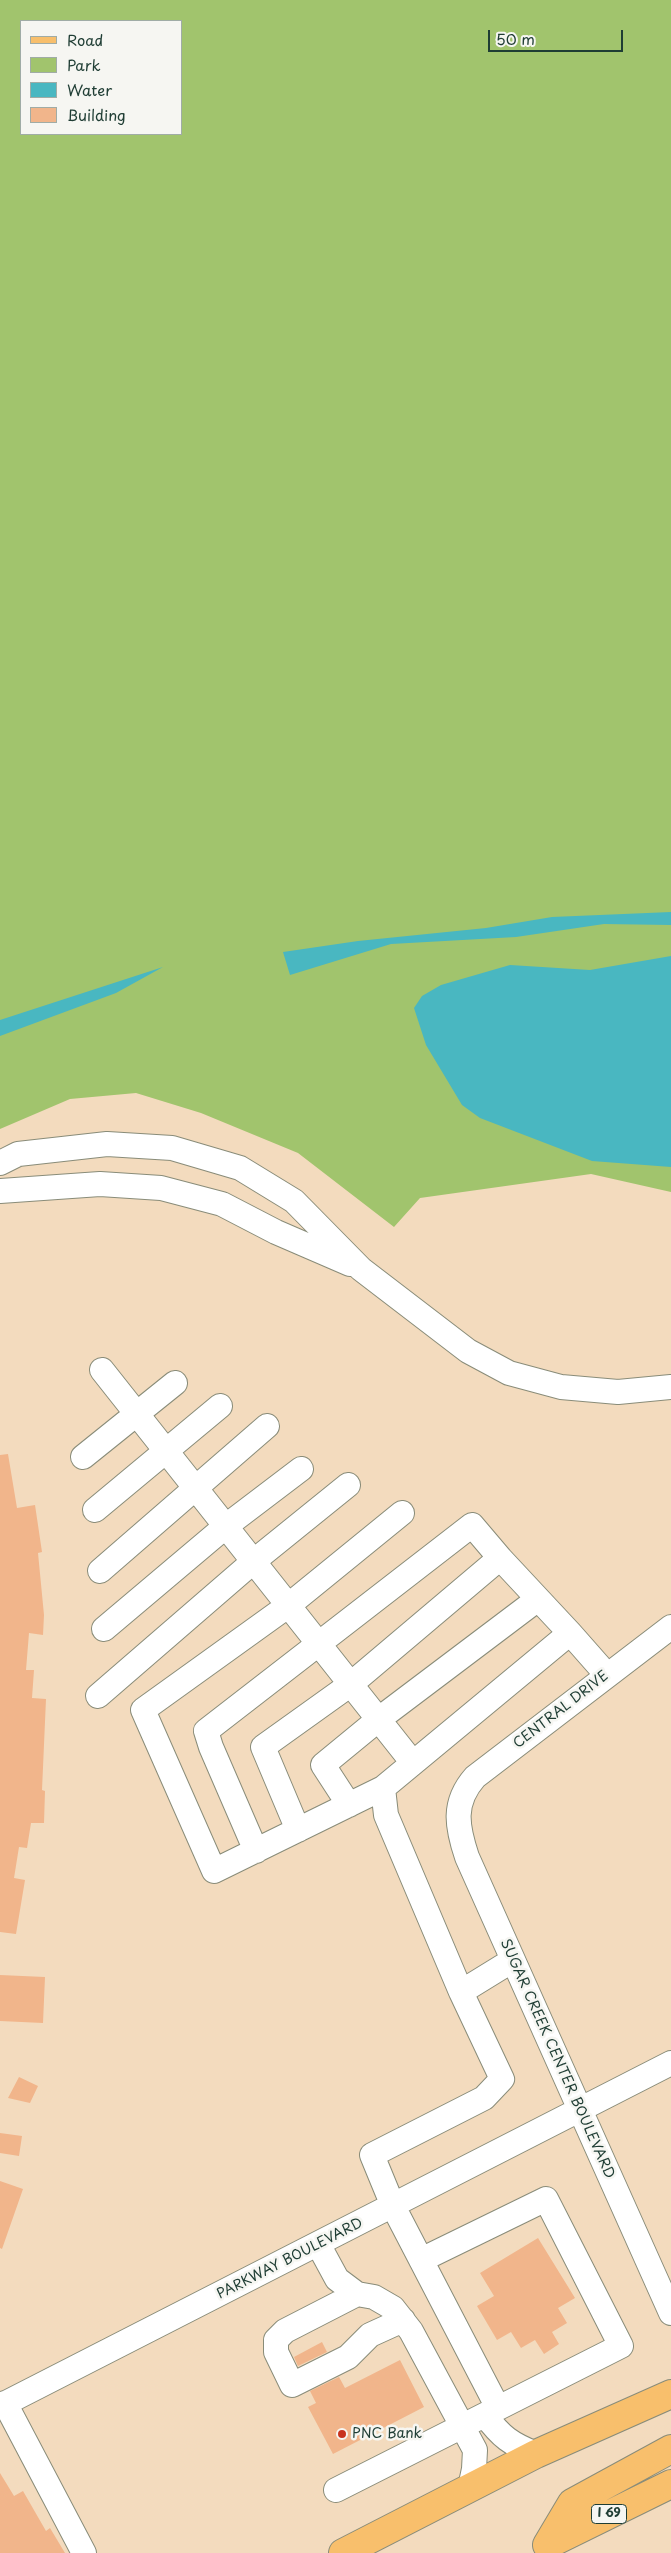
<!DOCTYPE html>
<style>
body{margin:0}
#map{position:relative;width:671px;height:2553px;overflow:hidden;background:#f3dbbe;font-family:"Playpen Sans",sans-serif}
canvas{display:block}
.legend{position:absolute;left:20px;top:20px;width:162px;height:115px;box-sizing:border-box;background:#f6f6f2;border:1px solid #a0aca6;margin:0;padding:6px 9px;list-style:none;font-size:15px;color:#1f3d34}
.legend li{display:flex;align-items:center;gap:10px;height:25px}
.legend b{width:25px;border:1px solid #a0aca6}
.scale{position:absolute;left:488px;top:30px;width:135px;height:22px;box-sizing:border-box;border:2px solid #1f3d34;border-top:0;padding-left:6px;font-size:15px;line-height:18px;white-space:nowrap;color:#1f3d34;-webkit-text-stroke:4px #f6f6f2;paint-order:stroke}
</style>
<div id="map">
<canvas width="671" height="2553"></canvas>
<ul class="legend">
<li><b style="height:6px;background:#f8bf6c"></b>Road</li>
<li><b style="height:14px;background:#a1c46d"></b>Park</li>
<li><b style="height:14px;background:#49b7c1"></b>Water</li>
<li><b style="height:14px;background:#f1b58b"></b>Building</li>
</ul>
<div class="scale">50 m</div>
</div>
<script>
const ctx = document.querySelector('canvas').getContext('2d');
ctx.lineJoin = 'round';
function fill(path, color) {
  ctx.fillStyle = color;
  ctx.fill(path, 'evenodd');
}
function stroke(path, color, width, dash) {
  ctx.strokeStyle = color;
  ctx.lineWidth = width;
  ctx.lineCap = dash ? 'butt' : 'round';
  ctx.setLineDash(dash || []);
  ctx.stroke(path);
}
function label(font, color, halo, rows, align = 'center') {
  ctx.font = font + ' "Playpen Sans",sans-serif';
  ctx.lineWidth = 5;
  ctx.setLineDash([]);
  ctx.textBaseline = 'middle';
  ctx.strokeStyle = halo;
  ctx.fillStyle = color;
  for (const [text, x, y, turn = 0] of rows) {
    ctx.save();
    ctx.translate(x, y);
    ctx.rotate((+turn || 0) * Math.PI / 180);
    ctx.textAlign = isNaN(turn) ? turn : align;
    if (halo) ctx.strokeText(text, 0, 0);
    ctx.fillText(text, 0, 0);
    ctx.restore();
  }
}
const green = new Path2D(`
 M0,0H671V1192L591,1174L420,1198L394,1227L298,1153L201,1113L136,1093L70,1099L0,1129ZM21,21H181V134H21Z`);
const water = new Path2D(`
 M671,912V925L604,924L516,937L391,944L290,975L283,952L358,941L486,928L552,917Z
 M671,956V1167L592,1161L480,1118L462,1105L426,1045L414,1008L422,996L441,985L510,965L590,970Z
 M163,967L116,993L0,1036V1020Z`);
const building = new Path2D(`
 M8,1454L17,1508L35,1505L42,1552L38,1553L44,1615L43,1635L29,1633L26,1670H34L32,1698L46,1699L42,1790L45,1791L44,1823H31L27,1848L19,1847L14,1878L25,1880L16,1934L0,1932V1455Z
 M0,1975L45,1977L43,2023L0,2021Z
 M19,2077L38,2086L30,2103L8,2098Z
 M0,2133L22,2136L19,2156L0,2153Z
 M0,2181L23,2189L2,2249L0,2248Z
 M538,2238L575,2298L558,2308L567,2323L552,2332L559,2344L544,2354L535,2340L521,2348L511,2332L497,2340L477,2306L494,2296L480,2273Z
 M322,2342L327,2352L298,2366L294,2357Z
 M400,2360L424,2407L333,2454L308,2407L316,2403L310,2391L339,2377L345,2388Z
 M0,2473L14,2496L23,2491L46,2531L50,2528L65,2553H0Z`);
const minor = new Path2D(`
 M0,1163L18,1154L107,1144L172,1148L240,1168L294,1201L361,1269L468,1351L509,1373L561,1387L618,1392L671,1387
 M0,1191L100,1184L161,1188L222,1204L276,1232L350,1264
 M102,1370L413,1763
 M83,1457L175,1383
 M95,1510L220,1406
 M100,1571L267,1426
 M671,1627L475,1777C452,1803 457,1827 467,1857L671,2313
 M104,1629L226,1526L301,1469
 M98,1696L254,1561L348,1485
 M383,1788L214,1871L143,1710L289,1605L402,1513
 M349,1805L323,1765L379,1719L538,1599
 M298,1830L263,1747L351,1684L500,1558L570,1633
 M256,1851L211,1747L206,1731L472,1525L500,1558
 M461,1992L386,1815L383,1788L570,1633L607,1675
 M318,2244L337,2279L357,2294L374,2297L393,2308L411,2331L475,2450L474,2469L470,2488
 M357,2294L285,2331L276,2340V2352L292,2385L348,2357L370,2335L403,2320
 M5,2403L84,2553
 M0,2406L671,2063
 M498,2408L393,2206L372,2155L484,2098L502,2079L461,1992L513,1960
 M485,2415C501,2437 511,2444 536,2454
 M336,2490L621,2346L546,2199L421,2260`);
const major = new Path2D(`
 M343,2553L536,2454L671,2394`);
const highway = new Path2D(`
 M547,2545L572,2503L671,2449
 M547,2545L671,2484`);
const markers = [
 [342,2434,5,"#c8321e"]
];
const shields = [
 [609,2514,35]
];
const shieldNames = [
 ["I 69",609,2514]
];
const streetNames = [
 ["CENTRAL DRIVE",561,1710,-38],
 ["SUGAR CREEK CENTER BOULEVARD",557,2059,66],
 ["PARKWAY BOULEVARD",290,2259,-27]
];
const poiNames = [
 ["PNC Bank",352,2434]
];
fill(green, '#a1c46d');
fill(water, '#49b7c1');
fill(building, '#f1b58b');
stroke(minor, '#898c79', 26);
stroke(major, '#898c79', 30);
stroke(highway, '#898c79', 30);
stroke(minor, '#fff', 24);
stroke(major, '#f8bf6c', 28);
stroke(highway, '#f8bf6c', 28);
for (const [x, y, r, color] of markers) {
  const dot = new Path2D();
  dot.arc(x, y, r, 0, 2 * Math.PI);
  ctx.fillStyle = color;
  ctx.fill(dot);
  stroke(dot, '#f6f6f2', 2);
}
for (const [x, y, w] of shields) {
  const box = new Path2D();
  box.roundRect(x - w / 2, y - 9.5, w, 19, 4);
  ctx.fillStyle = '#f6f6f2';
  ctx.fill(box);
  stroke(box, '#1f3d34', 1);
}
label('bold 12px', '#1f3d34', null, shieldNames);
label('14px', '#1f3d34', '#f6f6f2', streetNames);
label('14px', '#1f3d34', '#f6f6f2', poiNames, 'left');
</script>
